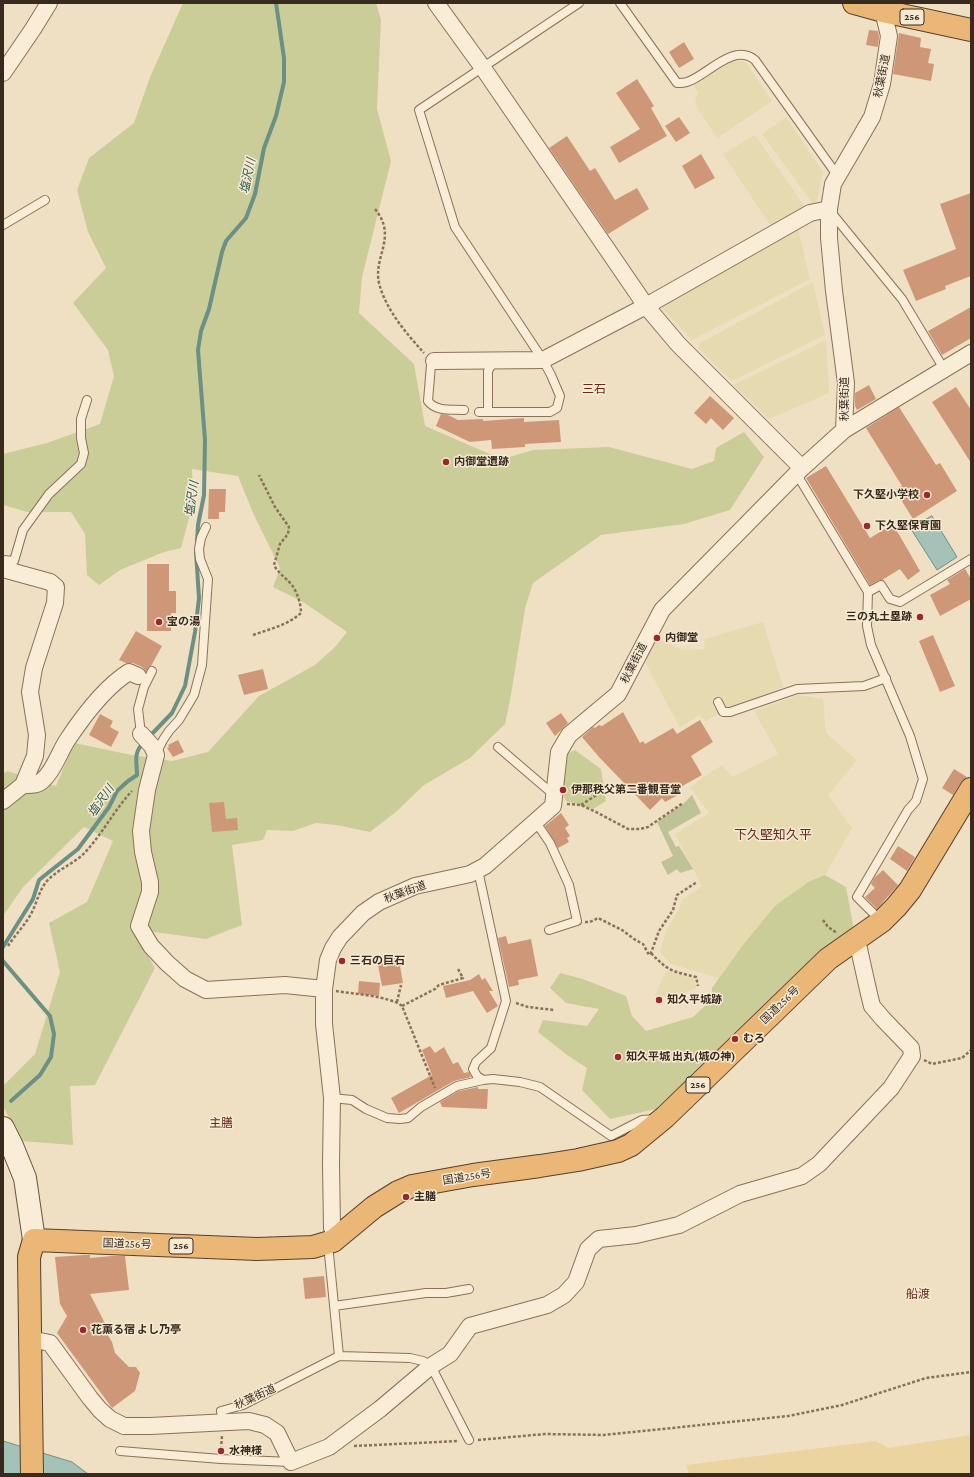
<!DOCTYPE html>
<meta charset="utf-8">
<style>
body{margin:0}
#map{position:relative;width:974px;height:1477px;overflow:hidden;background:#efe0c3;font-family:"Crimson Pro",serif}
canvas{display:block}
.frame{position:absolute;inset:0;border:4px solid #392a1e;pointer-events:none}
</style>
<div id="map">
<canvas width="974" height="1477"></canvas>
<div class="frame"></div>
</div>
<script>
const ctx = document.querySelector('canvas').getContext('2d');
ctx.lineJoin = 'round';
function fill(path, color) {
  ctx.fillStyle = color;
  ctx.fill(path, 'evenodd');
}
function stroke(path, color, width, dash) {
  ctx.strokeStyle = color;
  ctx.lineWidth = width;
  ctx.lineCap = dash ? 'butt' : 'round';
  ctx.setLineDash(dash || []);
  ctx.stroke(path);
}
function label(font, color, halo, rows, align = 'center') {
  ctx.font = font + ' "Crimson Pro","Noto Sans JP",serif';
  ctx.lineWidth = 3;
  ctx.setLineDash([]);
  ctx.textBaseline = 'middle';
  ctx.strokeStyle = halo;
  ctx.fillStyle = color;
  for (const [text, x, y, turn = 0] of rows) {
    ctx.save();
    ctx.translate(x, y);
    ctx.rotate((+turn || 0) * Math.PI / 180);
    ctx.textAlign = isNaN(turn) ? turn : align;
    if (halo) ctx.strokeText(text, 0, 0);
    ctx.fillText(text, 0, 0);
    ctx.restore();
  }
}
const farmland = new Path2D(`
 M735,60L745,62L750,68L772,101L717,138L696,106L697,104L695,102L697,99L695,97L699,94L692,83Z
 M786,117L823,172L817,201L813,204L762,134Z
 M755,135L805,207L772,228L723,154Z
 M798,229L810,279L692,340L660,306Z
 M813,282L825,335L732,381L698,348L700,343Z
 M826,340L829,393L769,419L733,385Z
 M763,622L783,687L720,713L706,721L699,715L680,728L646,664L649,646L653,639L658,643L662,641L683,650L704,649L705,639Z
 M798,695L823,699L826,733L857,760L828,795L852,828L825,875L810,881L743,945L719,978L671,964L660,952L666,930L679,909L683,899L702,886L675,834L709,813L690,787L722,765L732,777L778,754L754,711Z
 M666,971L695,979L696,988L670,999L655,995Z`);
const green = new Path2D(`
 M183,3H376L381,20L377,109L391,161L362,277L359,313L414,364L425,426L490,454L506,458L533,450L609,447L692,469L714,461L716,448L744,432L764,457L730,510L684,524L601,535L533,583L525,608L511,695L505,724L470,758L424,785L397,811L370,832L336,825L316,823L293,831L267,830L263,840L232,845L242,925L206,939L132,929L155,968L95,1085L70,1086L73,1145L21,1141L3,1106V1086L35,1054L60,972L49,923L87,902L113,841L84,827L23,887L3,916V774L7,771L56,786L74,743L132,755L172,761L208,752L259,696L315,665L335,647L347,632L303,602L273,587L280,568L253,513L238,476L192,469L193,503L181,548L164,552L120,570L99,585L87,575L85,534L71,512H27L3,505V454L47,443L100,424L114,376L108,350L73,303L106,268L88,232L77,190L89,158L134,123L150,77Z
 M575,750L601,769L606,801L593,809L566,801L559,787L564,755Z
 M825,875L846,887L853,925L852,934L757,1014L656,1109L610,1119L582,1090L587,1068L567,1055L538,1032L543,1020L587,1026L599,1009L566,1003L550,988L560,973L583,979L626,996L632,1016L646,1031L693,1017L712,999V988L743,945L775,906L810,881Z`);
const sand = new Path2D(`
 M971,1435V1474H689L686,1465L876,1441L888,1448Z`);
const cemetery = new Path2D(`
 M692,795L701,813L668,832L676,847L679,846L693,869L680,873L677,869L668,875L661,862L673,856L657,822L683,804Z`);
const water = new Path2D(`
 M932,516L957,557L937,570L911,529Z
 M3,1441L72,1462L88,1474H3Z`);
const stream = new Path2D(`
 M197,542L198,525L204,495L205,440L198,350L201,331L209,309L222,252L226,241L246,218L255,194L264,148L276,116L284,82V58L276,3
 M148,738L172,713L185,686L195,632L199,598L196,552
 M3,947L33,899L39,880L78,849L109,807L117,791L128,781L137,775C137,762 133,754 143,743
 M3,961L50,1016L54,1034L51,1057L40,1075L11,1101`);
const building = new Path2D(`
 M869,30L878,31L879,36L878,47L866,45Z
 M899,33L921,38L920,47L931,49L928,63L934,64L931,81L893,74Z
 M684,42L694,59L679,68L669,52Z
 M637,79L654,106L651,108L667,136L619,163L610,147L640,129L616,93Z
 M679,117L690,133L676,142L665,126Z
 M567,136L590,171L595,168L615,200L637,188L649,209L608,234L549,148Z
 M701,154L715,178L695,189L682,166Z
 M971,193V276L945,286L946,289L916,301L903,270L956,249L940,204Z
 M971,307V338L942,355L928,331Z
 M869,385L876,399L857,410L855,406V393Z
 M956,387L971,410V463L932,402Z
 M710,396L734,418L723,430L711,418L706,424L694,413Z
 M899,407L936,465L940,463L957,491L913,519L895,490L902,486L866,428Z
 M441,414L448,415L458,420L483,419V421L524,418V422L559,420L561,442L525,444V447L492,449L491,440L470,442L436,426Z
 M826,466L870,538L893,524L920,571L908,580L900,569L882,580H879L870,585L806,478Z
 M209,489H226L225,512H219V519H208Z
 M147,564H169V591H176V613H171V631H147Z
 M965,569L971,579V599L940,616L930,595L950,584L947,580Z
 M136,631L162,646L151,666L146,671L142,667L133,663H126L119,660Z
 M933,635L955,686L940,692L919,641Z
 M263,669L268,689L244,695L238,675Z
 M623,712L640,743L643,741L645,744L673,728L677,734L700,720L713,742L691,756L702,775L677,789L680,794L665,802L662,798L650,810L599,757L582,737L593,727L595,728L599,725L602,726Z
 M561,713L568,723L555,736L546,723Z
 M100,714L113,721L110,727L119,732L111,747L89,735Z
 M178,740L184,752L173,757L167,748L169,747L168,745Z
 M954,769L967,777L961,782L953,795L942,788Z
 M224,802L226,819L237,818L238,830L212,832L209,803Z
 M561,813L569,825L565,828L570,836L567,838L569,842L558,848L545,826Z
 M898,846L915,857L907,871L890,859Z
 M883,870L898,885L877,909L865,897L875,888L871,884L874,878Z
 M506,936L508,944L531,939L538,976L518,980L519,985L509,987L498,938Z
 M403,956L405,966H400L403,983L382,986L377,960Z
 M479,974L482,980L485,978L493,991H489L498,1006L487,1013L473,991L446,998L443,986L470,980Z
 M359,981L380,983L379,996L358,994Z
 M430,1046L435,1053L444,1047L453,1064L458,1062L464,1073L469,1072L471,1077L454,1081L399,1113L391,1098L432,1075L422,1050Z
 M478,1087V1089H488L487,1109L442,1107L440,1102L459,1091Z
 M84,1255H90V1258L112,1256H125L129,1290L90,1294L108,1329L106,1332L112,1342L115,1353L129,1367H136L140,1373L135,1391L112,1408L57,1333L67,1316L60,1304L55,1257Z
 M324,1276L326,1297L305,1299L303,1278Z`);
const path = new Path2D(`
 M375,209C398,237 373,256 379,283C386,310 406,333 424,353
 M253,635C270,629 288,625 301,613C301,604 297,591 291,584C285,577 278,573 274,565L280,544L288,534L289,527L275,507L259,475
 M567,804L581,805L596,812L628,829H640L648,827L683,803
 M581,805L598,794
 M823,920L828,927L837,933
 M585,922H590L598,918L622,930L634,939L643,944L649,955L651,953L659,931L673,910L677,895L697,882
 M8,946C15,935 25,925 31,914C37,903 39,890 47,881C59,868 77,863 88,849C104,831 115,809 132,791
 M651,953C669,972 672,971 696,977L698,986
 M336,991C353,994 390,996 402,1006L435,1088
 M397,1002L401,985
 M516,1003L528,1007L554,1010
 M402,1006L435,989L439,985L463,978L458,969
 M924,1060L932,1064L962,1058L971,1050
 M478,1440L545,1434L604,1435L788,1416L842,1405L926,1378L971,1372
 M354,1446L459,1441
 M221,1449L222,1436`);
const service = new Path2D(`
 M620,3L677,83C680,83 684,83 687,82C707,76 733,42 755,60L837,175
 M830,211L902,299L944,369
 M3,225L45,200
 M434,361L431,365L428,401C436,412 452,409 464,410
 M488,411V371L494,361
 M479,412H550L557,408L560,396L551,375L543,360L455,227L419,110L579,3
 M796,473L868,592L867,626L871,645L910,736L923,779L916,801L908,810L857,897L881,921
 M3,560L14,561L23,530L49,494L81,464L84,453L81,438V419L87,400
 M868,592L881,585L890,599L900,602L971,559
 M718,702L723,712H730L797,689L864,686L886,678
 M141,734L138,709L144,687L152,671
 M498,747L554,795
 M156,754L163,740L169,731L179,720L194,695L202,665L208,579L200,559L199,549L201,538L206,527
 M535,821L550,843L569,885L577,921L549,930
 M478,870L506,1001L491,1048L476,1062L473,1069L477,1076L483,1080L493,1079L520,1082L540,1087L611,1136L642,1120L655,1119
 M332,1098L352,1100L366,1109L387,1118L400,1119L408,1118L421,1107L457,1086L483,1080
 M334,1306L426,1293H446L469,1289
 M339,1356L410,1358L423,1361L431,1366L469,1440
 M223,1422L221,1411L243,1405L339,1356L328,1244
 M120,1451L221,1459L291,1462`);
const minor = new Path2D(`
 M436,3L483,68L646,306L678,344L802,468
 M3,73L33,29L49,3
 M434,361L543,360L646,306L810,213L829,209
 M844,430L846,383L834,291L829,238V209L833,184L872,117L882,84L889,36L883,11
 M3,569L50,582L56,587L55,603L34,668L30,692L37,735L35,756L23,785L3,801
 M141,734L152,746L156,755L147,790L141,831L143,852L150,882V892L139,926L151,946L167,963L185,979L206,990L285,985L324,989
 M23,785C30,785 37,786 43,780C55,769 59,752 68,739C84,715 105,687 129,672L138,676
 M337,1238L332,1228L331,1164L332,1098L324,1024V989L328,960L333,948L340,937L363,913L379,902L415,886L470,874L485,866L553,806L559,752L569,735L618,694L662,610L802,468L844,430L971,353
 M30,1339L50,1343L90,1398L100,1410L110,1419L124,1426H150L249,1421L265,1425L277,1433L291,1462L329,1447L380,1409L431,1366L450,1354L470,1326L547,1305L564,1295L576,1282L588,1249L599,1239L636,1235L679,1225L740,1194L802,1176L819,1164L891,1088L912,1056L911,1048L883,1019L872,1006L869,994L857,940`);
const secondary = new Path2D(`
 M3,1128L12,1146L25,1178L34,1240`);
const trunk = new Path2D(`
 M854,3L883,11L971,30
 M32,1474L29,1257L34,1240L257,1249L313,1247L333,1241L374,1207L398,1192L412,1186L473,1175L540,1166L578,1160L618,1151L631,1145L665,1117L828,959L882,921L896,907L910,890L971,789`);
const markers = [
 [446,462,4,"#9a282e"],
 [927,495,4,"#9a282e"],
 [867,526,4,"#9a282e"],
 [920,617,4,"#9a282e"],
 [159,622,4,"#9a282e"],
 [657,638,4,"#9a282e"],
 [563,790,4,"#9a282e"],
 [342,961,4,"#9a282e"],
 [659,1000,4,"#9a282e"],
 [735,1039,4,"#9a282e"],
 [618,1057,4,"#9a282e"],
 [406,1197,4,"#9a282e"],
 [83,1330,4,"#9a282e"],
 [221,1451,4,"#9a282e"]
];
const shields = [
 [912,17,24],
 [698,1085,24],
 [181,1246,24]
];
const shieldNames = [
 ["256",912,17],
 ["256",698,1085],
 ["256",181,1246]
];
const streetNames = [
 ["秋葉街道",882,76,-79],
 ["秋葉街道",845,399,-90],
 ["秋葉街道",634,663,-63],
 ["秋葉街道",405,892,-20],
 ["国道256号",780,1005,-44],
 ["国道256号",467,1177,-9],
 ["国道256号",127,1244,2],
 ["秋葉街道",255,1397,-25]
];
const poiNames = [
 ["内御堂遺跡",454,462],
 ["下久堅小学校",919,495,"right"],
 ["下久堅保育園",875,526],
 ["三の丸土塁跡",912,617,"right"],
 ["宝の湯",167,622],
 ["内御堂",665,638],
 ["伊那秩父第二番観音堂",571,790],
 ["三石の巨石",350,961],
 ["知久平城跡",667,1000],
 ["むろ",743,1039],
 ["知久平城 出丸(城の神)",626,1057],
 ["主膳",414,1197],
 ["花薫る宿 よし乃亭",91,1330],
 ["水神様",229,1451]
];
const waterNames = [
 ["塩沢川",248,176,-78],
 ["塩沢川",192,499,-82],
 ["塩沢川",101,801,-55]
];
const neighbourhoodNames = [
 ["三石",594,389],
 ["主膳",221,1123],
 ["船渡",918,1294]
];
const quarterNames = [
 ["下久堅知久平",773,835]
];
fill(farmland, '#e5dab0');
fill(green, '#cacd97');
fill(sand, '#ebd4a0');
fill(cemetery, '#bfc296');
fill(water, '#a5c2b8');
stroke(water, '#6c9086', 1);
stroke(stream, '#6c9086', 4);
fill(building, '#ce9878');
stroke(service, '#8a715a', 10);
stroke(minor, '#8a715a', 18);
stroke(secondary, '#6c523d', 24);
stroke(trunk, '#573f2e', 24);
stroke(path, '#8a715a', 2.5, [3, 2]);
stroke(service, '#f9edd7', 8);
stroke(minor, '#f9edd7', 16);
stroke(secondary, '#f9edd7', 22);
stroke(trunk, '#eab776', 22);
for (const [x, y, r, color] of markers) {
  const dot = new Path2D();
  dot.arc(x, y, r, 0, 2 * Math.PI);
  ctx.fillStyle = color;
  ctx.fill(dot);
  stroke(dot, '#f6ead3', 1.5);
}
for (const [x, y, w] of shields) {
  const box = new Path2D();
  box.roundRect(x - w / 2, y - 8, w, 16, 3);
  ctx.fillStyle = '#f6ead3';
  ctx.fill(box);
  stroke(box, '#392a1e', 1);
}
label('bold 10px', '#392a1e', null, shieldNames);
label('11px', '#392a1e', '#f6ead3', streetNames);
label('bold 11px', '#392a1e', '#f6ead3', poiNames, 'left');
label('italic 12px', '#2d5954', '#f6ead3', waterNames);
label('12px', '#67281c', '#f6ead3', neighbourhoodNames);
label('13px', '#67281c', '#f6ead3', quarterNames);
</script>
